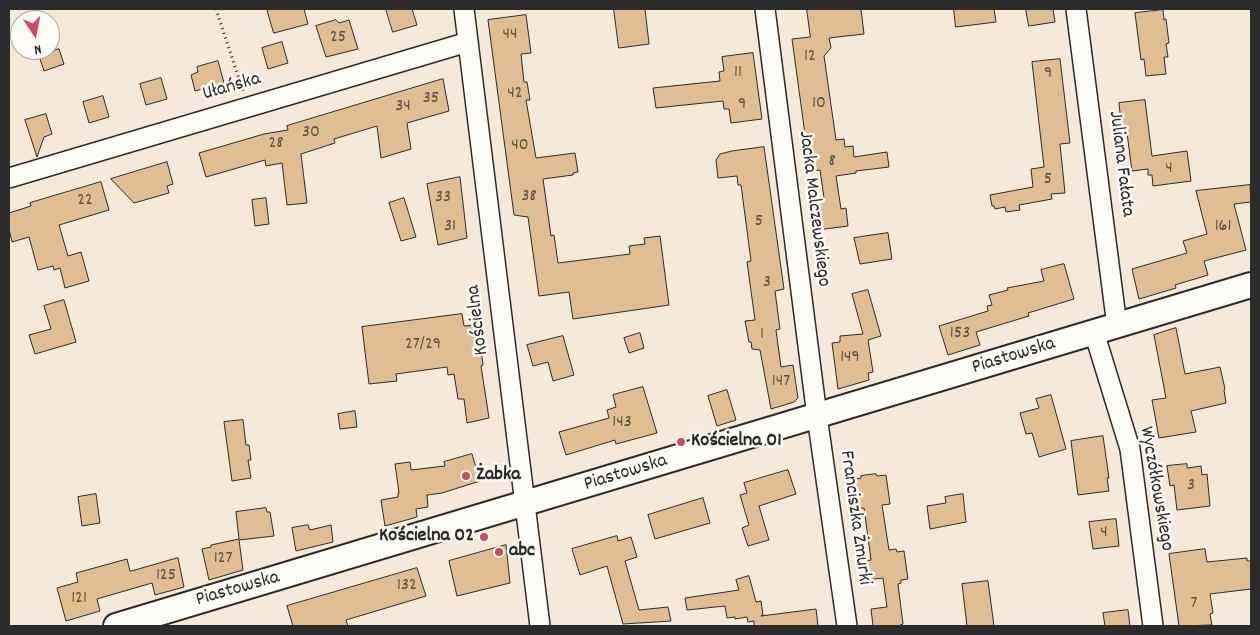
<!DOCTYPE html>
<meta charset="utf-8">
<style>
body{margin:0}
#map{position:relative;width:1260px;height:635px;overflow:hidden;background:#f5e9d9;font-family:Dekko,sans-serif}
canvas{display:block}
.frame{position:absolute;inset:0;border:10px solid #2b2b2b;pointer-events:none}
.north{position:absolute;left:10px;top:10px;width:50px;height:50px;box-sizing:border-box;background:#fdfcf7;border:1px solid #a9a8a5;border-radius:50%;rotate:169deg;font-size:14px;font-weight:700;line-height:20px;text-align:center;color:#2b2b2b}
.north::after{content:'';display:block;margin:auto;width:18px;height:22px;background:#d1495b;clip-path:polygon(50% 0,100% 100%,50% 72%,0 100%)}
</style>
<div id="map">
<canvas width="1260" height="635"></canvas>
<div class="frame"></div>
<div class="north">N</div>
</div>
<script>
const ctx = document.querySelector('canvas').getContext('2d');
ctx.lineJoin = 'round';
function fill(path, color) {
  ctx.fillStyle = color;
  ctx.fill(path, 'evenodd');
}
function stroke(path, color, width, dash) {
  ctx.strokeStyle = color;
  ctx.lineWidth = width;
  ctx.lineCap = dash ? 'butt' : 'round';
  ctx.setLineDash(dash || []);
  ctx.stroke(path);
}
function label(font, color, halo, rows, align = 'center') {
  ctx.font = font + ' Dekko,sans-serif';
  ctx.lineWidth = 5;
  ctx.setLineDash([]);
  ctx.textBaseline = 'middle';
  ctx.strokeStyle = halo;
  ctx.fillStyle = color;
  for (const [text, x, y, turn = 0] of rows) {
    ctx.save();
    ctx.translate(x, y);
    ctx.rotate((+turn || 0) * Math.PI / 180);
    ctx.textAlign = isNaN(turn) ? turn : align;
    if (halo) ctx.strokeText(text, 0, 0);
    ctx.fillText(text, 0, 0);
    ctx.restore();
  }
}
const building = new Path2D(`
 M267,9H304L308,24L274,33Z
 M386,9H412L417,25L393,32Z
 M614,9H645L649,44L619,48Z
 M807,9H861L864,34L829,38L831,48L824,56L836,140L844,139L845,147L853,146L854,157L887,152L889,167L856,171V173L836,176L841,209L846,208L848,226L817,230L813,200L824,198L820,170L810,171L792,39L810,37Z
 M954,9H994L996,22L956,27Z
 M1026,9H1053L1055,22L1029,26Z
 M1163,10L1164,20L1166,19L1169,43L1166,44L1168,57H1164L1166,74L1146,76L1144,59L1141,60L1135,13Z
 M526,15L531,53L521,54L524,82H527L530,100H526L536,158L575,153L578,172L573,173V175L543,179L551,236L554,235L558,263L630,254L629,246L645,244L644,238L660,236L669,305L573,319L569,292L539,296L528,217L514,215L488,20Z
 M336,20L339,23L349,20L358,49L326,57L316,26Z
 M282,42L288,63L268,69L262,48Z
 M59,49L64,64L44,71L39,56Z
 M753,53L762,119L731,123L729,109H724L723,101L656,108L653,88L720,81L719,72L724,71L722,57Z
 M1060,59L1070,143L1060,144L1065,193L1051,194L1052,199L1019,205L1020,210L1006,212L1005,207L995,209L994,206H992L990,195L1033,187L1031,169L1044,167L1032,62Z
 M218,61L224,83L195,91L191,75L198,72L197,67Z
 M161,78L167,99L146,105L140,84Z
 M443,79L449,111L407,123L411,149L381,158L377,126L334,139L335,143L301,154L307,203L287,205L282,163L266,166L265,160L206,177L199,153L264,134L288,130L287,126Z
 M103,96L109,117L89,123L83,102Z
 M1145,100L1152,156L1187,151L1191,181L1153,186L1152,175H1148V169L1132,171L1127,133H1122L1119,103Z
 M46,114L52,134L44,137L37,157L25,120Z
 M764,147L784,289L775,291L780,329L776,330L781,367L793,365L798,398L794,402L771,409L760,350L752,349L751,342H749L745,321L755,320L747,262L751,261L741,185H738L737,176L718,178L716,160L720,154L732,151Z
 M167,162L173,184L167,186L169,193L134,203L111,179Z
 M460,177L467,238L438,245L427,184Z
 M101,182L109,210L59,225L68,256L81,252L89,281L65,288L60,268L54,270L53,266L38,270L29,237L12,242L9,229V213L31,206L30,203Z
 M1250,185L1251,202L1234,204L1246,250L1204,261L1208,275L1175,285L1176,288L1139,299L1132,269L1187,253L1183,241L1207,234L1196,191Z
 M266,198L269,224L255,226L252,200Z
 M404,198L416,237L401,241L389,203Z
 M888,233L892,259L860,264L854,238Z
 M1064,264L1074,299L1028,313L1029,316L976,332L980,345L948,355L939,326L988,311L987,306L992,305L989,295L1008,290L1007,288L1044,281L1041,270Z
 M868,290L881,336L868,340L873,372L868,373L869,380L838,389L832,343L840,342V336L863,334L852,294Z
 M64,300L76,342L35,354L29,335L51,329L44,306Z
 M462,314L464,326L478,325L483,365L481,366L489,418L467,423L464,399H458L454,374L448,375L447,367L396,374L397,381L369,384L362,327Z
 M1176,328L1185,374L1220,367L1225,389L1224,390L1226,403L1191,411L1196,432L1159,438L1152,400L1166,398L1154,335Z
 M640,333L644,348L629,353L624,338Z
 M563,336L574,375L553,381L548,362L533,366L527,345Z
 M643,387L657,433L616,444L615,440L566,455L559,432L609,418L607,410L616,407L613,395Z
 M727,390L736,420L717,426L708,396Z
 M1051,395L1066,449L1039,457L1032,433L1026,434L1020,413L1039,408L1036,399Z
 M355,411L357,427L340,429L338,414Z
 M243,420L246,445H249L251,460H248L251,478L232,481L224,422Z
 M1103,436L1109,478H1107L1109,491L1078,495L1071,441Z
 M472,454L480,481L442,493L427,495L428,507L416,509L417,517L385,526L381,500L398,497V493H399L395,464L410,462L411,470L445,466L444,462Z
 M1187,464V468L1201,466L1202,475L1207,474L1210,506L1177,510L1174,485L1170,486L1167,466Z
 M788,470L796,494L759,506L769,540L748,546L742,528L749,525L740,495L747,493L744,483Z
 M876,474L877,476L886,475L890,504L882,505L889,550L896,549L897,552L904,551L908,579L901,580V583L898,584L903,624L900,625V626H873L871,609L887,607L883,578L868,580L865,561L871,560L864,508L856,509L852,480L861,478V476Z
 M96,494L100,523L82,526L78,497Z
 M963,494L966,522L930,529L927,506L946,503L945,497Z
 M703,498L710,523L655,539L648,515Z
 M266,508L267,512H270L274,536L239,540L243,570L209,580L202,549L211,547V545L239,539L236,512Z
 M1116,519L1119,546L1093,549L1089,522Z
 M308,525L310,530L331,525L333,542L296,551L292,528Z
 M617,536L618,541L631,537L637,557L625,561L639,610L668,607L671,621L623,624L607,566L580,575L572,549Z
 M506,545L510,583L457,596L449,561Z
 M1205,549L1207,562L1247,558V561H1251V589L1210,594L1213,613L1210,614L1212,625L1179,626L1169,554Z
 M178,558L184,587L155,595L152,583L97,599L100,611L66,621L57,588L78,582L76,573L127,559L130,571Z
 M417,568L426,596L346,620L348,626H293L287,606Z
 M749,576L756,602L761,601L763,615L761,616L816,609L818,626H754V621L748,622L747,617L735,619V617L727,618L725,606L687,610L685,598L739,590L736,580Z
 M988,581L994,626H967L962,584Z
 M1128,610L1130,626H1105L1103,613Z`);
const path = new Path2D(`
 M216,9L243,91`);
const minor = new Path2D(`
 M464,9L540,626
 M765,9L817,416L847,626
 M1076,9L1117,326
 M9,178L468,42
 M1094,332L1130,449L1153,626`);
const tertiary = new Path2D(`
 M116,626C495,514 873,399 1251,285`);
const markers = [
 [681,442,5,"#d1495b"],
 [466,476,5,"#d1495b"],
 [484,537,5,"#d1495b"],
 [499,552,5,"#d1495b"]
];
const numberNames = [
 ["44",510,36],
 ["25",338,39],
 ["12",810,58],
 ["11",738,74],
 ["9",1048,75],
 ["42",515,95],
 ["35",431,100],
 ["10",819,105],
 ["9",742,106],
 ["34",403,108],
 ["30",311,134],
 ["28",276,145],
 ["40",520,147],
 ["8",832,163],
 ["4",1169,170],
 ["5",1048,181],
 ["38",529,198],
 ["33",443,199],
 ["22",85,202],
 ["5",759,223],
 ["31",450,228],
 ["161",1223,228],
 ["3",767,284],
 ["153",960,335],
 ["1",762,336],
 ["27/29",423,346],
 ["149",850,359],
 ["147",781,383],
 ["143",622,424],
 ["3",1191,487],
 ["4",1104,534],
 ["127",223,560],
 ["125",166,577],
 ["132",407,587],
 ["121",79,600],
 ["7",1194,605]
];
const streetNames = [
 ["Ułańska",232,88,-16],
 ["Juliana Fałata",1120,164,83],
 ["Jacka Malczewskiego",813,209,83],
 ["Kościelna",479,320,-97],
 ["Piastowska",1014,357,-17],
 ["Piastowska",626,474,-17],
 ["Wyczółkowskiego",1155,489,80],
 ["Franciszka Żmurki",854,518,82],
 ["Piastowska",238,590,-16]
];
const poiNames = [
 ["Kościelna 01",691,442],
 ["Żabka",476,476],
 ["Kościelna 02",474,537,"right"],
 ["abc",509,552]
];
fill(building, '#e1bd92');
stroke(building, '#2b2b2b', 1);
stroke(minor, '#2b2b2b', 22);
stroke(tertiary, '#2b2b2b', 28);
stroke(path, '#2b2b2b', 3, [1, 4]);
stroke(minor, '#fdfcf7', 19);
stroke(tertiary, '#fdfcf7', 24);
for (const [x, y, r, color] of markers) {
  const dot = new Path2D();
  dot.arc(x, y, r, 0, 2 * Math.PI);
  ctx.fillStyle = color;
  ctx.fill(dot);
  stroke(dot, '#fdfcf7', 2);
}
label('18px', '#585045', null, numberNames);
label('20px', '#2b2b2b', '#fdfcf7', streetNames);
label('bold 20px', '#2b2b2b', '#fdfcf7', poiNames, 'left');
</script>
